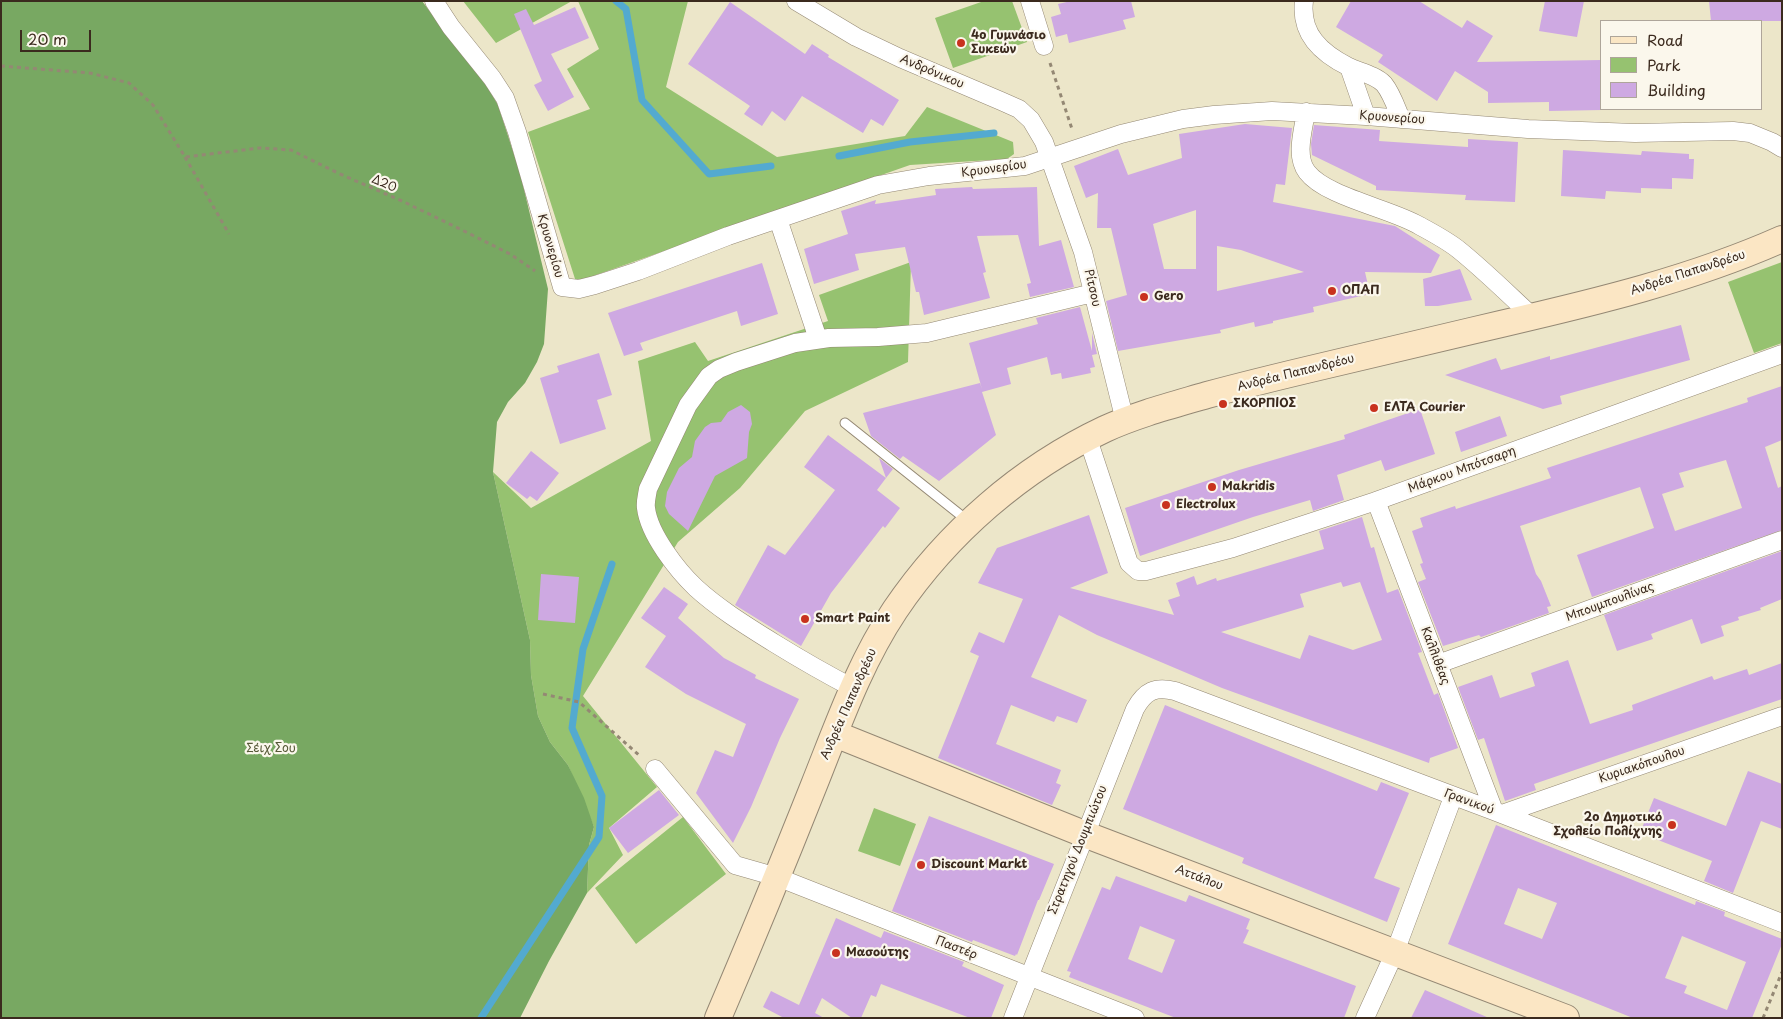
<!DOCTYPE html>
<meta charset="utf-8">
<style>
body{margin:0}
#map{position:relative;width:1783px;height:1019px;overflow:hidden;background:#ece6c9;font-family:"Playpen Sans",sans-serif}
canvas{display:block}
.frame{position:absolute;inset:0;border:2px solid #3b2a1e;pointer-events:none}
.legend{position:absolute;left:1600px;top:20px;width:162px;height:90px;box-sizing:border-box;background:#fbf7ec;border:1px solid #aea59a;margin:0;padding:6px 9px;list-style:none;font-size:15px;color:#3b2a1e}
.legend li{display:flex;align-items:center;gap:10px;height:25px}
.legend b{width:25px;border:1px solid #aea59a}
.scale{position:absolute;left:20px;top:30px;width:71px;height:22px;box-sizing:border-box;border:2px solid #3b2a1e;border-top:0;padding-left:6px;font-size:15px;line-height:18px;white-space:nowrap;color:#3b2a1e;-webkit-text-stroke:4px #fbf7ec;paint-order:stroke}
</style>
<div id="map">
<canvas width="1783" height="1019"></canvas>
<div class="frame"></div>
<ul class="legend">
<li><b style="height:6px;background:#fbe6c4"></b>Road</li>
<li><b style="height:14px;background:#96c270"></b>Park</li>
<li><b style="height:14px;background:#cea9e2"></b>Building</li>
</ul>
<div class="scale">20 m</div>
</div>
<script>
const ctx = document.querySelector('canvas').getContext('2d');
ctx.lineJoin = 'round';
function fill(path, color) {
  ctx.fillStyle = color;
  ctx.fill(path, 'evenodd');
}
function stroke(path, color, width, dash) {
  ctx.strokeStyle = color;
  ctx.lineWidth = width;
  ctx.lineCap = dash ? 'butt' : 'round';
  ctx.setLineDash(dash || []);
  ctx.stroke(path);
}
function label(font, color, halo, rows, align = 'center') {
  ctx.font = font + ' "Playpen Sans",sans-serif';
  ctx.lineWidth = 4.5;
  ctx.setLineDash([]);
  ctx.textBaseline = 'middle';
  ctx.strokeStyle = halo;
  ctx.fillStyle = color;
  for (const [text, x, y, turn = 0] of rows) {
    ctx.save();
    ctx.translate(x, y);
    ctx.rotate((+turn || 0) * Math.PI / 180);
    ctx.textAlign = isNaN(turn) ? turn : align;
    if (halo) ctx.strokeText(text, 0, 0);
    ctx.fillText(text, 0, 0);
    ctx.restore();
  }
}
const green = new Path2D(`
 M463,1H572L496,43Z
 M578,1H688L666,87L777,157L905,136L927,107L1013,142L1014,154L1007,159L910,165L576,282L528,132L590,109L567,69L599,49Z
 M984,1H1012L1027,42L953,68L935,18Z
 M911,262L908,362L805,411L740,488L678,542L583,696L657,787L609,828L623,855L587,893L589,845L594,827L568,765L550,742L538,716L531,675L530,640L493,472L531,508L651,441L638,361L695,342L708,361L828,321L819,295Z
 M1782,262V343L1754,353L1728,282Z
 M874,808L916,824L900,866L858,851Z
 M683,817L726,874L636,944L595,888Z`);
const forest = new Path2D(`
 M1,1H422L488,88L498,105L520,173L548,289L544,344L537,362L525,383L508,402L497,422L493,472L530,640L531,675L538,716L550,742L568,765L584,798L594,827L589,845L587,893L549,961L520,1018H1Z`);
const stream = new Path2D(`
 M616,1L626,9L642,100L709,174L771,166
 M839,156L910,142L994,133
 M481,1018L599,837L602,796L572,728L583,649L612,564`);
const building = new Path2D(`
 M1071,1H1131L1135,17L1123,20L1126,29L1069,43L1067,34L1056,37L1051,17L1061,14L1058,4Z
 M1351,1H1419L1462,28L1467,20L1493,36L1477,62L1602,60V110L1549,111V102L1488,103V92L1455,71L1437,101L1378,62L1383,55L1336,27Z
 M1545,1H1584L1577,37L1539,31Z
 M1709,1H1782V21H1711Z
 M730,2L805,54L812,44L829,55L828,57L899,100L883,126L871,119L863,133L802,96L785,121L772,111L762,126L744,114L750,106L688,64Z
 M575,7L589,38L551,54L574,97L548,111L534,85L542,81L514,14L526,9L534,25Z
 M1245,124L1292,128L1285,185L1276,184L1273,202L1395,226L1440,255L1431,273L1365,272L1370,294L1313,307L1314,312L1273,321V323L1255,327L1254,322L1220,330L1221,333L1118,351L1106,301L1127,295L1111,228H1097L1098,193L1086,198L1074,166L1118,149L1128,175L1182,158L1179,134ZM1196,210V269H1164L1153,224ZM1217,246L1241,250L1304,272L1217,291Z
 M1314,125L1380,130L1379,141L1468,147V139L1518,142L1515,202L1465,200L1466,195L1376,190V186L1312,155L1311,144Z
 M1563,150L1641,155L1642,151L1689,154V159H1694L1693,179L1672,178V189L1641,188V193L1606,191L1605,199L1561,196Z
 M972,187L973,189L1037,187L1039,246L1061,240L1074,287L1030,297L1027,284L1031,283L1018,235L977,236L986,272L983,273L990,298L924,315L919,292H916L905,247L855,254L859,270L814,284L804,249L848,234L841,211L876,200L875,204L936,195L935,189Z
 M762,263L778,314L741,326L737,311L640,343L643,350L624,356L608,313Z
 M1460,269L1472,300L1438,306H1425L1423,279Z
 M1080,307L1092,351V333L1097,354L1092,355L1095,367L1090,368L1091,373L1062,379L1061,373L1051,375L1047,357L1007,368L1011,384L982,392L996,435L939,481L903,456L900,459L871,436L863,413L980,383L982,389L969,343L1038,324L1036,318Z
 M1681,325L1690,360L1560,396L1562,404L1543,409L1445,375L1496,358L1501,370L1550,356V360Z
 M599,353L612,395L597,400L606,429L560,444L540,378L559,372L557,366Z
 M1782,386V440L1765,447L1778,488L1782,486V530L1592,597L1577,555L1654,528L1640,487L1520,526L1536,574L1541,581L1551,606L1547,607L1549,613L1481,637L1479,635L1443,646L1418,582L1426,579L1420,564L1423,563L1412,531L1423,527L1420,518L1455,506L1456,509L1551,478L1547,468L1748,402L1747,398ZM1726,460L1742,508L1675,531L1662,494L1684,487L1679,473Z
 M741,405L750,412L752,424L749,432L747,458L715,476L688,531L669,514L665,506L667,492L679,468L692,457L695,441L705,427L711,423L721,422L728,412Z
 M1420,409L1435,454L1385,471L1381,460L1337,475L1344,500L1313,511L1310,500L1253,517L1140,556L1125,508L1239,470L1345,439L1344,435Z
 M1500,416L1507,436L1461,452L1455,432Z
 M828,435L886,478L877,490L900,508L885,528L883,526L831,593L801,646L735,605L768,545L785,555L835,490L804,467Z
 M531,451L559,473L537,501L530,496L527,499L506,483Z
 M879,458L893,469L886,478Z
 M1089,515L1108,573L1070,588L1174,615L1168,600L1180,596L1176,583L1194,576L1197,585L1216,578L1217,581L1324,549L1319,531L1362,517L1371,548L1374,547L1387,593L1398,589L1422,652L1418,653L1434,695L1438,693L1458,748L1430,758L1429,763L1222,688L1097,635L1059,615L1031,677L1087,700L1077,723L1057,716L1054,722L1011,705L996,744L1061,770L1056,783L1061,785L1052,805L938,758L979,656L970,652L979,632L1004,643L1023,599L978,583L997,548ZM1341,582L1343,587L1360,582L1382,640L1353,650L1309,635L1300,659L1221,632L1304,607L1300,594Z
 M1782,551V599L1760,608L1761,610L1738,617L1739,620L1721,626L1724,636L1701,644L1692,619L1651,634L1653,639L1617,651L1604,615Z
 M541,574L579,577L575,623L538,620Z
 M664,587L688,604L678,618L724,658L756,675L755,678L799,699L780,738L751,807L733,843L696,793L715,750L733,757L746,724L686,694L645,667L666,636L641,618Z
 M1568,660L1590,724L1633,710L1632,705L1712,676L1714,680L1747,669L1749,675L1782,663V699L1534,784L1536,790L1505,801L1484,738L1478,740L1458,687L1492,675L1500,698L1535,686L1531,673Z
 M1165,705L1377,791L1381,782L1409,793L1374,878L1400,888L1387,922L1242,863L1244,858L1123,809Z
 M1748,771L1782,784V829L1761,821L1733,893L1704,881L1712,861L1640,833L1654,798L1726,826Z
 M659,790L679,815L628,853L609,828Z
 M929,816L1054,864L1039,900H1038L1017,955L1016,954L1015,956L973,940L972,942L892,911Z
 M1496,825L1695,905L1696,901L1725,912L1724,916L1782,939V944L1752,1018H1633L1448,944ZM1518,888L1557,903L1542,939L1504,924ZM1682,936L1746,962L1727,1010L1684,993L1687,986L1665,978Z
 M1116,876L1186,902L1189,895L1250,919L1246,929L1249,930L1243,943L1356,986L1344,1018H1176L1069,977L1071,972L1067,971L1102,887L1110,890ZM1140,926L1175,940L1162,973L1128,959Z
 M836,918L881,938L884,931L964,962L962,966L1004,985L991,1018H970L881,984L876,997L871,995L861,1018H852L822,998L815,1013L824,1018H784L763,1007L771,991L799,1005Z
 M1425,990L1489,1018H1411Z`);
const path = new Path2D(`
 M1050,63L1072,129
 M1,66L90,73L129,83L153,105L185,157L260,148L291,150L340,174L402,201L464,231L510,254L535,271
 M185,157L229,234
 M543,694L579,702L640,756
 M1763,1018L1782,972`);
const lane = new Path2D(`
 M845,423L968,521`);
const street = new Path2D(`
 M434,1L451,27L492,78L505,98L517,132L562,287L579,289L595,285L638,271L728,236L878,185L929,176L1025,166L1121,134L1183,119L1214,115L1272,111L1366,116L1528,129L1635,133L1733,131L1750,133L1772,142L1782,148
 M796,1L856,37L900,58L1001,101L1019,109L1031,120L1044,142L1083,252L1125,421
 M1030,1L1044,46
 M1304,1C1300,34 1321,53 1349,67C1360,72 1375,75 1384,84C1392,94 1396,107 1401,119
 M1349,67L1366,116
 M1306,112C1303,131 1295,156 1307,172C1326,197 1392,209 1420,226C1433,233 1448,241 1459,250C1485,271 1509,295 1533,317
 M778,219L818,339
 M1088,439L1129,563L1138,571H1146L1233,548L1376,501L1782,354
 M1376,501L1494,811
 M1438,664L1782,540
 M853,688C826,674 800,659 774,643C747,626 719,609 696,588C677,570 649,534 646,508C645,502 647,496 648,489L688,405L709,376L719,369L736,362L795,343L829,338L878,337L927,333L1093,293
 M655,769L735,865L777,877L1135,1018
 M1502,814L1782,716
 M1013,1018L1135,709C1145,691 1155,686 1175,691L1494,811L1782,923
 M1365,1018L1395,952L1453,797`);
const secondary = new Path2D(`
 M835,734L1084,834L1566,1018
 M718,1018C751,941 783,863 814,785C838,725 859,664 895,610C947,533 1022,468 1105,429C1138,414 1173,405 1207,395C1244,385 1281,376 1319,367C1379,353 1440,338 1501,324C1596,302 1692,279 1782,239`);
const markers = [
 [961,43,5,"#c8321e"],
 [1332,291,5,"#c8321e"],
 [1144,297,5,"#c8321e"],
 [1223,404,5,"#c8321e"],
 [1374,408,5,"#c8321e"],
 [1212,487,5,"#c8321e"],
 [1166,505,5,"#c8321e"],
 [805,619,5,"#c8321e"],
 [1672,825,5,"#c8321e"],
 [921,865,5,"#c8321e"],
 [836,953,5,"#c8321e"]
];
const poiNames = [
 ["4ο Γυμνάσιο",971,36],
 ["Συκεών",971,50],
 ["ΟΠΑΠ",1342,291],
 ["Gero",1154,297],
 ["ΣΚΟΡΠΙΟΣ",1233,404],
 ["ΕΛΤΑ Courier",1384,408],
 ["Makridis",1222,487],
 ["Electrolux",1176,505],
 ["Smart Paint",815,619],
 ["2ο Δημοτικό",1662,818,"right"],
 ["Σχολείο Πολίχνης",1662,832,"right"],
 ["Discount Markt",931,865],
 ["Μασούτης",846,953]
];
const streetNames = [
 ["Ανδρόνικου",932,72,23],
 ["Κρυονερίου",1392,118,4],
 ["Κρυονερίου",994,169,-8],
 ["Δ20",384,184,23],
 ["Κρυονερίου",550,246,74],
 ["Ανδρέα Παπανδρέου",1688,273,-18],
 ["Ρίτσου",1092,288,77],
 ["Ανδρέα Παπανδρέου",1296,373,-14],
 ["Μάρκου Μπότσαρη",1462,470,-20],
 ["Μπουμπουλίνας",1610,602,-20],
 ["Καλλιθέας",1435,656,69],
 ["Ανδρέα Παπανδρέου",849,704,-66],
 ["Κυριακόπουλου",1642,765,-19],
 ["Γρανικού",1469,802,20],
 ["Στρατηγού Δουμπιώτου",1078,850,-68],
 ["Αττάλου",1199,878,21],
 ["Παστέρ",956,948,21]
];
const parkNames = [
 ["Σέιχ Σου",271,749]
];
fill(green, '#96c270');
fill(forest, '#78a862');
stroke(stream, '#53aad0', 7);
fill(building, '#cea9e2');
stroke(lane, '#948874', 11);
stroke(street, '#948874', 19);
stroke(secondary, '#948874', 28);
stroke(path, '#948874', 3, [4, 4]);
stroke(lane, '#fff', 9);
stroke(street, '#fff', 18);
stroke(secondary, '#fbe6c4', 26);
for (const [x, y, r, color] of markers) {
  const dot = new Path2D();
  dot.arc(x, y, r, 0, 2 * Math.PI);
  ctx.fillStyle = color;
  ctx.fill(dot);
  stroke(dot, '#fbf7ec', 2);
}
label('bold 12px', '#3b2a1e', '#fbf7ec', poiNames, 'left');
label('12px', '#3b2a1e', '#fbf7ec', streetNames);
label('12px', '#565837', '#fbf7ec', parkNames);
</script>
